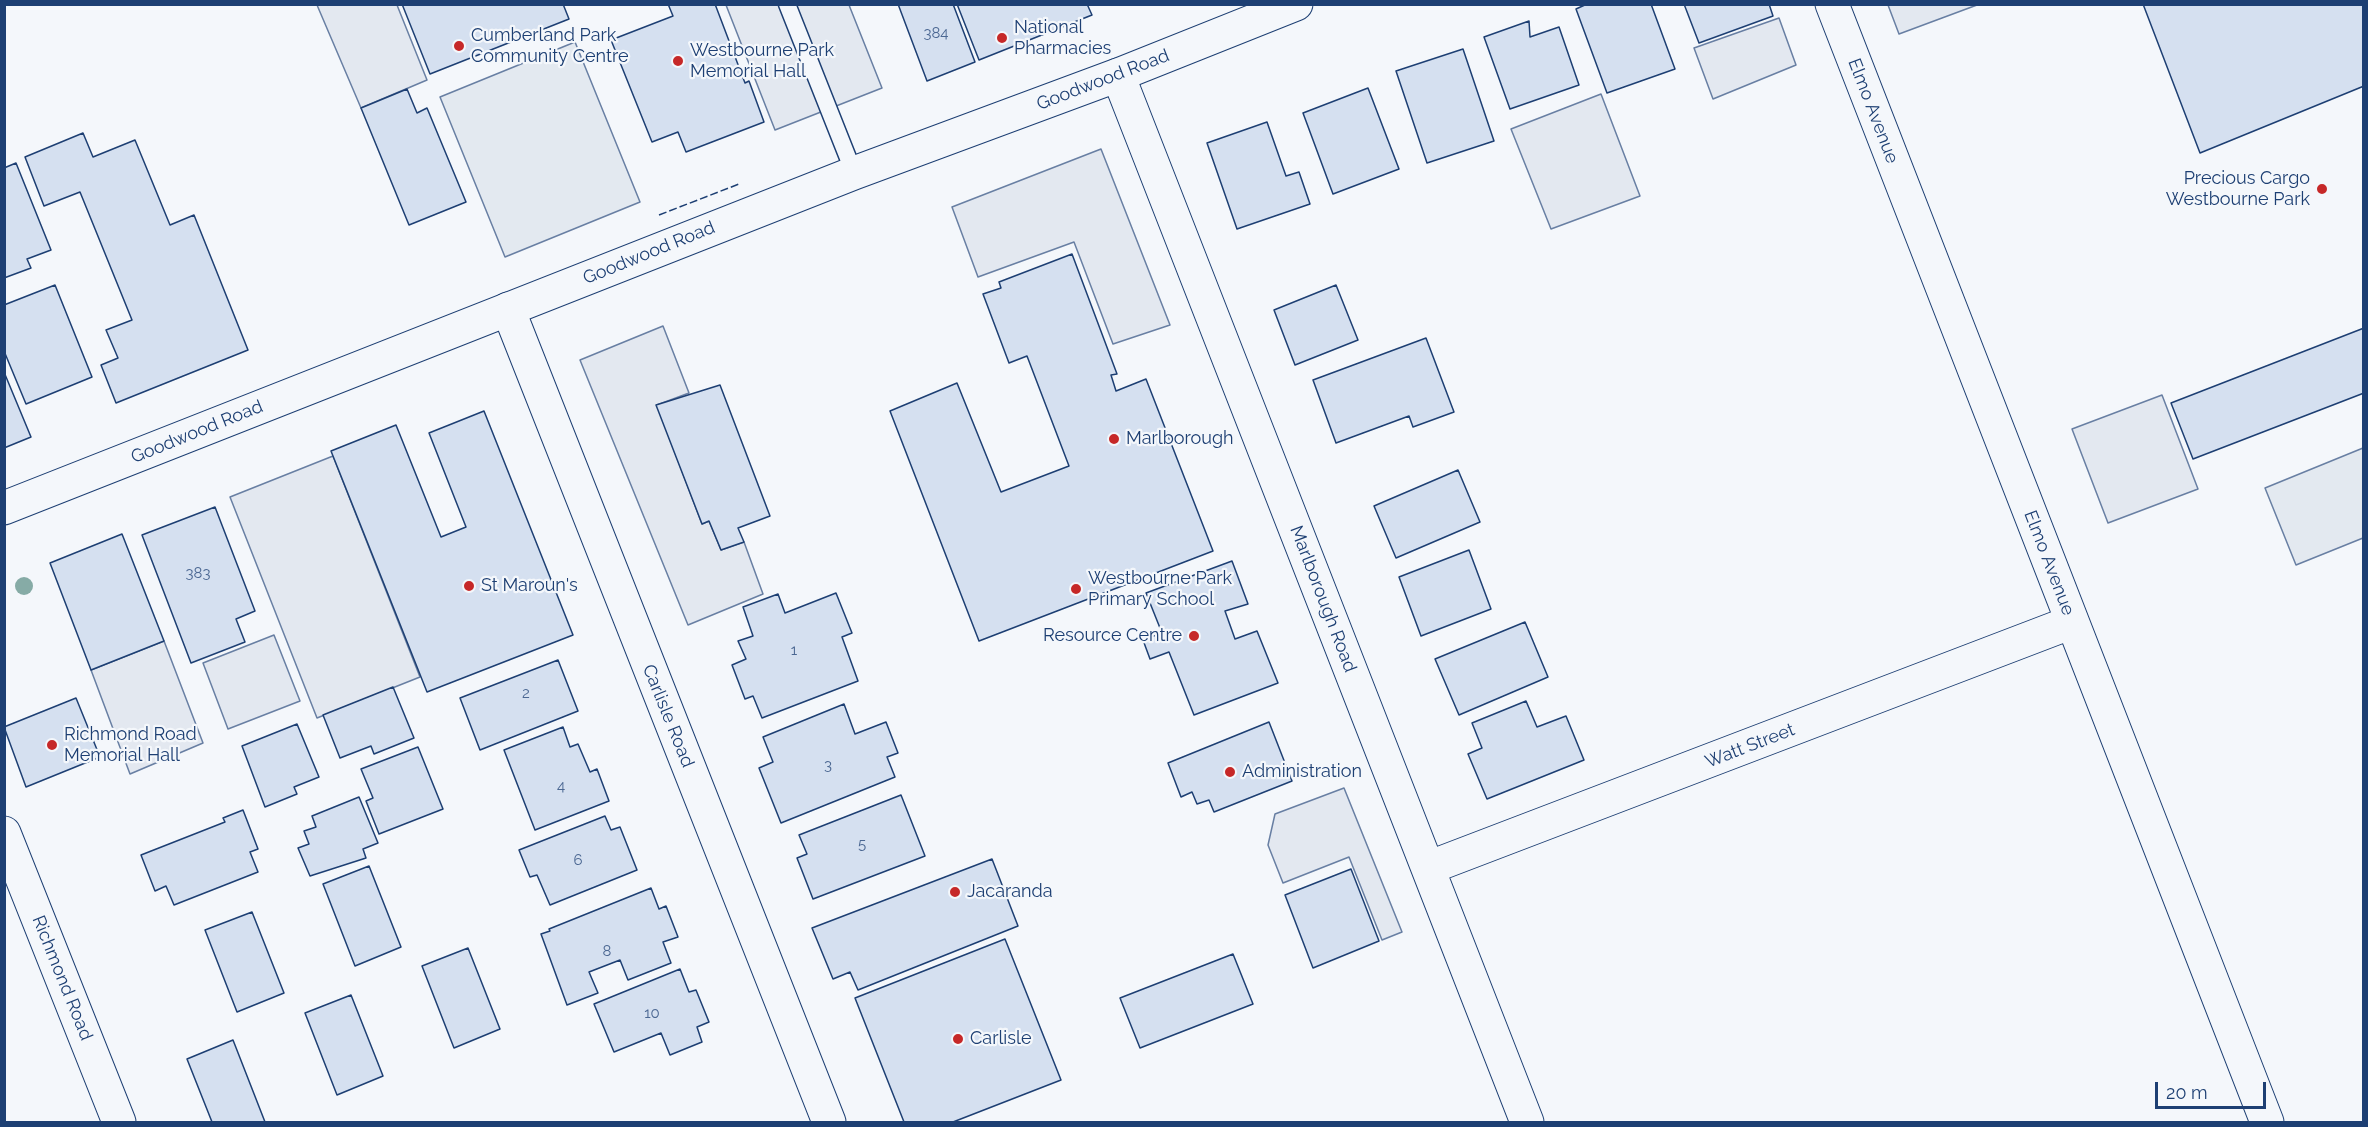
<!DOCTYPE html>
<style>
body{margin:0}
#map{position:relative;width:2368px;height:1127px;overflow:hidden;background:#f4f7fb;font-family:Raleway,sans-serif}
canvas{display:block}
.frame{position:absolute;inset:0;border:6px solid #1d3f73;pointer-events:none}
.scale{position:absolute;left:2155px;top:1082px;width:111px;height:27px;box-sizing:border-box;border:3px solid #1d3f73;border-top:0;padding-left:8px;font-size:18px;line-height:21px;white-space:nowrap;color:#1d3f73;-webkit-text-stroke:4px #f4f7fb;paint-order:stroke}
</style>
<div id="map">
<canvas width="2368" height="1127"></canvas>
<div class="frame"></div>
<div class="scale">20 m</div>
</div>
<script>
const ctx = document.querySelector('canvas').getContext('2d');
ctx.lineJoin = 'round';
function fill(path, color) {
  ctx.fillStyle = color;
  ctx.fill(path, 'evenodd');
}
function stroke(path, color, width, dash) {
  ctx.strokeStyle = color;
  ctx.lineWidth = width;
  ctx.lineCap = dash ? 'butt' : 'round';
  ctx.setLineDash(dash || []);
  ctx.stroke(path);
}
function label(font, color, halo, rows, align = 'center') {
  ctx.font = font + ' Raleway,sans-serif';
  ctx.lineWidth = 4.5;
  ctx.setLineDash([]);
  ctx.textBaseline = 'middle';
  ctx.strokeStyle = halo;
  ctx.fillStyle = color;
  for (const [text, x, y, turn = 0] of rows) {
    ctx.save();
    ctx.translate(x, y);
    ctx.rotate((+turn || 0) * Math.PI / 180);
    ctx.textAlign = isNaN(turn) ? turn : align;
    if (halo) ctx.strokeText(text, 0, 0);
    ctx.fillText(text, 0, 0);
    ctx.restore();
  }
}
const green = new Path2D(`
 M575,42L640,202L505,257L440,97Z
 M2363,448V538L2296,565L2265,488Z`);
const parking = new Path2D(`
 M317,5H397L427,80L361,108Z
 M726,5H849L882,88L775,130Z
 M1888,5H1977L1899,34Z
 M1779,18L1796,65L1713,99L1694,48Z
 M1601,94L1640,196L1551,229L1511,129Z
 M1101,149L1170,325L1113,344L1074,242L978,277L952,207Z
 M663,326L689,393L657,405L702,524L709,521L721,550L744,542L763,594L688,625L580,360Z
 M2162,395L2198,489L2108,523L2072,429Z
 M333,456L420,677L317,718L230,497Z
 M274,635L300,701L228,729L203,663Z
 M164,641L203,743L130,774L91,670Z
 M1344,788L1402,932L1382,940L1349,857L1283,883L1268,845L1275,814Z`);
const building = new Path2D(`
 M402,4H563L569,19L430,74Z
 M668,4H715L745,83L749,81L764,122L686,152L678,132L652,142L611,40L673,16Z
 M898,4H953L975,62L927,81Z
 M957,4H1087L1092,15L979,60Z
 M1587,4H1651L1675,69L1607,93L1576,9Z
 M1684,4H1769L1773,16L1699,43Z
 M2143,4H2364V86L2200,153Z
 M1529,21L1530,37L1559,27L1579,85L1510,109L1484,37Z
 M1463,49L1494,141L1427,163L1396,71Z
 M1368,88L1399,169L1333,194L1303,113Z
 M407,89L417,113L427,108L466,202L409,225L361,108Z
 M1267,122L1286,176L1299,172L1310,204L1237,229L1207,143Z
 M83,133L93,157L135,140L170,225L194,215L248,350L116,403L101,365L118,358L106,330L132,320L80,192L44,206L25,157Z
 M16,163L51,250L27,259L31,268L4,278V168Z
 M1072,254L1117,374L1111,375L1116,391L1146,379L1213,551L979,641L890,411L957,383L1001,492L1069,466L1027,356L1009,363L983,294L1001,288L999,282Z
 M55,285L92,377L26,404L4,351V305Z
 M1336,285L1358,340L1295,365L1274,310Z
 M2364,328V393L2193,459L2171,403Z
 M1426,338L1454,412L1413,427L1409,416L1336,443L1313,380Z
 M4,372L31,437L4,448Z
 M720,385L770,516L738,528L744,542L721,550L709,521L702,524L656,405Z
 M484,411L573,635L427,692L331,451L396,425L441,537L466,527L429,433Z
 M1458,470L1480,522L1396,558L1374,506Z
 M215,507L255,611L236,619L245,642L191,663L142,535Z
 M122,534L164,641L91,670L50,563Z
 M1469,550L1491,609L1421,636L1399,577Z
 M1232,561L1248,604L1225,611L1235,639L1257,631L1278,683L1194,715L1169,652L1150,659L1143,640L1162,633L1146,593Z
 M836,593L852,633L842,637L858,681L762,718L753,696L745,699L732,665L746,659L738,641L753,636L743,607L778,594L785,613Z
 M1525,622L1548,677L1459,715L1435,659Z
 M558,660L578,711L480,750L460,698Z
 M393,687L414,738L374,754L371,746L340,758L323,715Z
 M76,698L100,757L26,787L4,727Z
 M1526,701L1537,727L1566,716L1584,760L1487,799L1468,754L1482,748L1472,723Z
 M844,704L855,734L886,722L898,753L887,757L895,777L781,823L759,768L773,762L763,737Z
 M1269,722L1292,781L1214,812L1209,800L1197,804L1192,792L1181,797L1168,763Z
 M297,724L319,777L294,787L297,794L265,807L242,746Z
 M563,727L570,747L578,744L590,772L597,769L609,801L535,830L504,750Z
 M418,747L443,809L379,834L366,801L373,798L361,769Z
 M901,795L925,856L813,899L797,858L807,854L799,835Z
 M359,797L378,843L363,849L366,858L310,876L298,848L309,844L304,831L316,827L312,816Z
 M243,810L258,849L250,852L258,872L174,905L166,886L155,891L141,855L225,822L223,818Z
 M605,816L611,830L620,827L637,870L550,905L537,875L530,877L519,850Z
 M992,859L1018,926L858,990L850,972L833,979L812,928Z
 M369,866L401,947L355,966L323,884Z
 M1351,869L1379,941L1313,968L1285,895Z
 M651,888L659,909L666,906L678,937L663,942L671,963L628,980L620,960L589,972L598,993L567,1005L541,934L550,931L549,929Z
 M252,912L284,993L237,1012L205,930Z
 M1005,939L1061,1080L953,1122H904L855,998Z
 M468,948L500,1029L454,1048L422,966Z
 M1233,954L1253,1004L1140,1048L1120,998Z
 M680,969L689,992L696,990L709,1022L697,1027L702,1042L670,1055L661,1033L614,1052L594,1004Z
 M351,995L383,1076L337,1095L305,1013Z
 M233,1040L265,1122H212L187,1059Z`);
const lane = new Path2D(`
 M787,4L854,173`);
const street = new Path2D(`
 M1832,4L2267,1122
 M1118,75L1527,1122
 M508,309L829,1122
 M4,833L119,1122
 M1428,868L2072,622`);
const secondary = new Path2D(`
 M4,508L854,173L1118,75L1296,4`);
const fence = new Path2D(`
 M659,215L739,184`);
const trees = [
 [24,586]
];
const markers = [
 [1002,38,6,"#c62828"],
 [459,46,6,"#c62828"],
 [678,61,6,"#c62828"],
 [2322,189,6,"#c62828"],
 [1114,439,6,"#c62828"],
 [469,586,6,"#c62828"],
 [1076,589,6,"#c62828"],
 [1194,636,6,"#c62828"],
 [52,745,6,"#c62828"],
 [1230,772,6,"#c62828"],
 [955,892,6,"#c62828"],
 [958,1039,6,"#c62828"]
];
const numberNames = [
 ["384",936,33],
 ["383",198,573],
 ["1",794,650],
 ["2",526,693],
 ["3",828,765],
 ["4",561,786],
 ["5",862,844],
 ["6",578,860],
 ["8",607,951],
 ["10",652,1013]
];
const poiNames = [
 ["National",1014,28],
 ["Pharmacies",1014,49],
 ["Cumberland Park",471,36],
 ["Community Centre",471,57],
 ["Westbourne Park",690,51],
 ["Memorial Hall",690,72],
 ["Precious Cargo",2310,179,"right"],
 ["Westbourne Park",2310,200,"right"],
 ["Marlborough",1126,439],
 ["Westbourne Park",1088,579],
 ["Primary School",1088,600],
 ["St Maroun's",481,586],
 ["Resource Centre",1182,636,"right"],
 ["Richmond Road",64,735],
 ["Memorial Hall",64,756],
 ["Administration",1242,772],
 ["Jacaranda",967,892],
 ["Carlisle",970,1039]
];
const streetNames = [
 ["Goodwood Road",1103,80,-21],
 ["Elmo Avenue",1873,111,69],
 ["Goodwood Road",649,253,-22],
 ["Goodwood Road",197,432,-22],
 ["Elmo Avenue",2049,563,69],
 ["Marlborough Road",1323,599,69],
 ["Carlisle Road",668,716,68],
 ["Watt Street",1750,746,-21],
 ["Richmond Road",62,978,68]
];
fill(green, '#e3e9f0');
stroke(green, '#687fa3', 1.5);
fill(parking, '#e3e8f0');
stroke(parking, '#687fa3', 1.5);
fill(building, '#d5e0f0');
stroke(building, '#1d3f73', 1.5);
stroke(lane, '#1d3f73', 19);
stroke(street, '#1d3f73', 35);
stroke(secondary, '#1d3f73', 35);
stroke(lane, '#f4f7fb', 16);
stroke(street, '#f4f7fb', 33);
stroke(secondary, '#f4f7fb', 33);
stroke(fence, '#1d3f73', 1.5, [8, 3]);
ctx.fillStyle = '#86aba6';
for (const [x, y] of trees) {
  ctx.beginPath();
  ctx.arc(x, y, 9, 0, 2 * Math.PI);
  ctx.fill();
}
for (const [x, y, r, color] of markers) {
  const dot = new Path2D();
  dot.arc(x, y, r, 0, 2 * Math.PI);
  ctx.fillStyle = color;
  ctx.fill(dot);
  stroke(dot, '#f4f7fb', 2);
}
label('15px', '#4b6792', null, numberNames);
label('18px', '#1d3f73', '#f4f7fb', poiNames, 'left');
label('18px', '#1d3f73', '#f4f7fb', streetNames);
</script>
